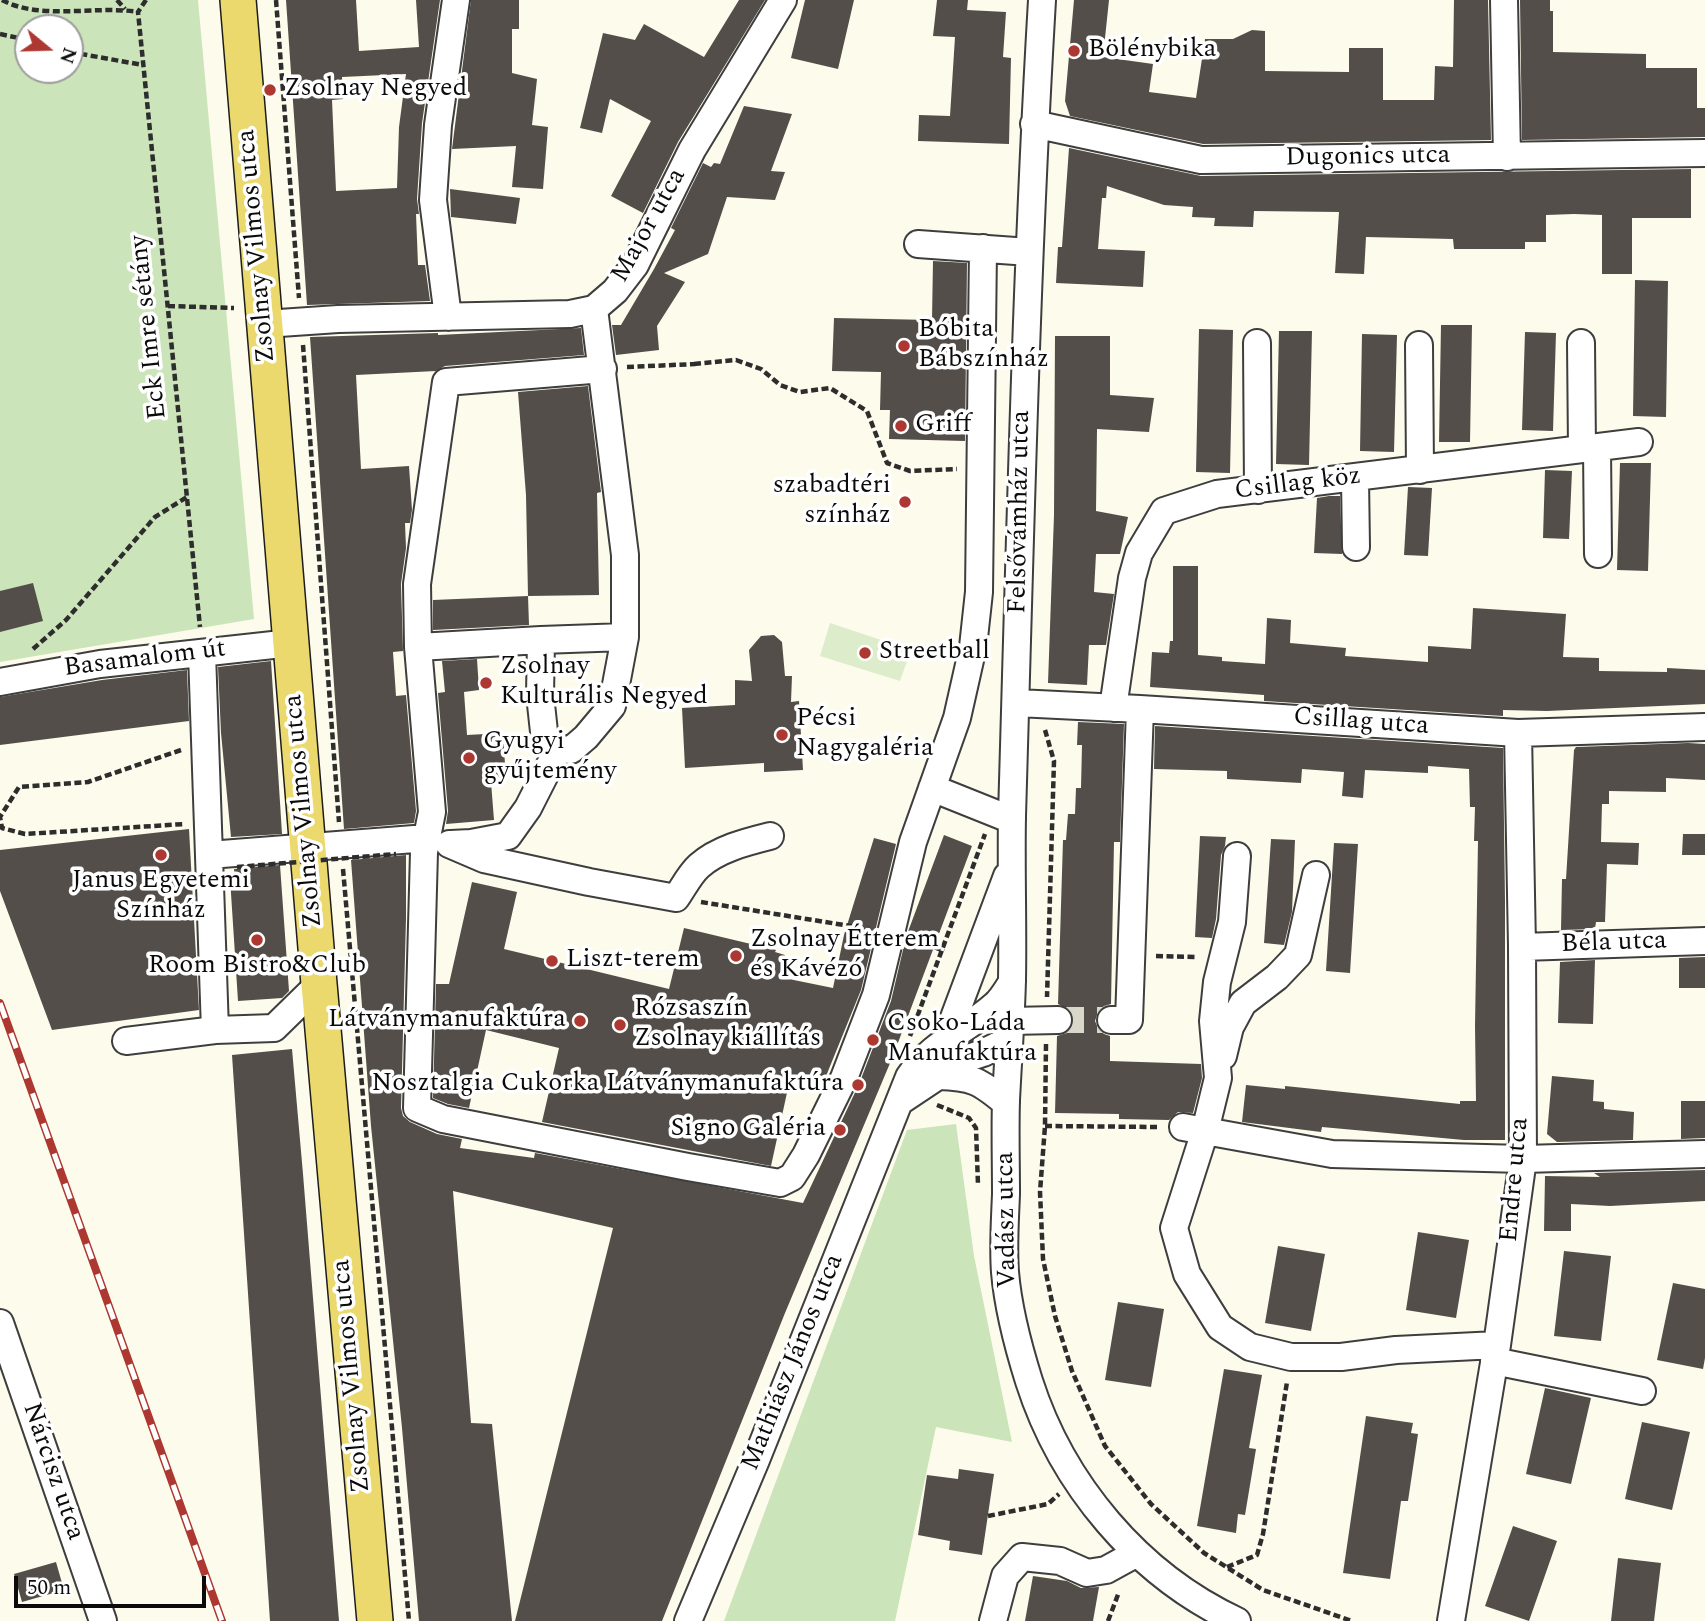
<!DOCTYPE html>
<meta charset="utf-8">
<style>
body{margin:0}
#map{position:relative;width:1705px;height:1621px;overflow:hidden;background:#fdfbeb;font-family:Spectral,serif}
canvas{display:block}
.north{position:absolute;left:14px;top:14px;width:70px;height:70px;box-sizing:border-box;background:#fff;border:2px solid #9d9d9d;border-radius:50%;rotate:109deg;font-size:19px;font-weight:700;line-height:28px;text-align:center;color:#0b0b0b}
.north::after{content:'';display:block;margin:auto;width:24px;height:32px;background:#ad3832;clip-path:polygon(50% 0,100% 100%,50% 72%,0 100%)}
.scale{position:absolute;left:14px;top:1576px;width:192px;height:32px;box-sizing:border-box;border:4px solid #0b0b0b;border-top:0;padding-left:9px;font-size:21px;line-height:24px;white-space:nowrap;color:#0b0b0b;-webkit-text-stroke:5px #fff;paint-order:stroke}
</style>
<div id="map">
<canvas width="1705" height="1621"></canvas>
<div class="north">N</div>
<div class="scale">50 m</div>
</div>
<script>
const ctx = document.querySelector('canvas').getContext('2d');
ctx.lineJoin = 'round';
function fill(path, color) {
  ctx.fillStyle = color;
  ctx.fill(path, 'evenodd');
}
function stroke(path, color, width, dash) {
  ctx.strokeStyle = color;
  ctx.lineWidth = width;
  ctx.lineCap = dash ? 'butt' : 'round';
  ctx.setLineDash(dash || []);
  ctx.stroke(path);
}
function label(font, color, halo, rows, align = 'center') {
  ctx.font = font + ' Spectral,serif';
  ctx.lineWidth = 7;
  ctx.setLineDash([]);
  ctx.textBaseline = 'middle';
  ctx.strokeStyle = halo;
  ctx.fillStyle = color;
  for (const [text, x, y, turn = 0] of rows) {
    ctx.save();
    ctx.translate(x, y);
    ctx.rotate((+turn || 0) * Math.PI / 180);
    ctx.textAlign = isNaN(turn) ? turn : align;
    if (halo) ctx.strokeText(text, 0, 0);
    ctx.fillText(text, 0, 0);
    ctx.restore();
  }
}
const green = new Path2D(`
 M0,0H198L254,619L0,662ZM28,28H70V70H28Z
 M956,1124L974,1256L1012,1442L936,1427L895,1621H724L907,1130Z`);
const pitch = new Path2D(`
 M830,623L911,650L900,681L820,656Z`);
const building = new Path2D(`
 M286,0H356L359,51L419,47L416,0H440L422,123L417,199L419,214H416L418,265H425L430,301L307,305ZM406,74L399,127L397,188L336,191L332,100L343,99L342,77Z
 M471,0H519V29H512V73L537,79L532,125L548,127L543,189L512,187L516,146L452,149Z
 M739,0H765L678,142L643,213L611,196L651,121L610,99L602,133L580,128L603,33L635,40L644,24L704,57Z
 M805,0H854L838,69L791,58Z
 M937,0H968L967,10L1006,12L1003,57L1011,58L1009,144L918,141L919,115L950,116L955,37L933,36Z
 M1074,0H1109L1103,57L1153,64L1149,92L1196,98L1205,39H1233L1252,30L1265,31V71L1349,72V48H1383V100H1434L1435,66L1453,67L1454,0H1488L1491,140L1203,144L1070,116L1065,101Z
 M1520,0H1550V11H1553V52L1646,54V68H1697V108H1705V137L1522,140Z
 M744,106L792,114L771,171L785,172L775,200L727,197L708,254L664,273L685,282L657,326L659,350L616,355L612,325H621L654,269L675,230L671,228L703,163L711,167L714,163L720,164Z
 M1069,148L1201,176L1691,169V218H1632V274H1602V215L1574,214L1546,215V242H1525V249H1454L1453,239L1366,237L1364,274L1335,273L1339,212L1254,211L1253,227L1214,226L1215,218L1192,217L1193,207L1164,205L1107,186L1106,198H1102L1098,249L1145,251L1143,287L1056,283L1058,247H1062Z
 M450,189L520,198L516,224L451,217Z
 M933,261L967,263L965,441L889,439L890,410H880L881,372L832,371L834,318L932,320Z
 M1635,280L1668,281L1666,417L1633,416Z
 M1441,325H1472L1470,442H1439Z
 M581,328L584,355L445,366L436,371L356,375L361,469L409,466L412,510L410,523H405L406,548L401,584L403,651L393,652L396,696L406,695L416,811L414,823L344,829L310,337L438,333V335Z
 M1199,329L1233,330L1230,473L1196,472Z
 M1279,331H1312L1309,465L1276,464Z
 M1525,332L1556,333L1553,431L1522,430Z
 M1362,334L1397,335L1394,452L1360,451Z
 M1055,336H1110V395L1154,398L1149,432L1097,429L1096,511L1128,517L1120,554H1096L1094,592L1114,594L1106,645H1089L1087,685L1048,683L1054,515Z
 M588,386L601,492L597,493L599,595L528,596L526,495L518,392Z
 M1620,463H1651L1648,571L1617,570Z
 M1545,470L1572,471L1569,539L1543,538Z
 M1408,487L1432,488L1428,556L1404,555Z
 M1329,496H1340L1342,554L1314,553L1317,498Z
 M1173,566H1198V655L1222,657V661L1265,664L1267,618L1291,620L1290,643L1346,648L1345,656L1428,662V646L1471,649L1473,608L1566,614L1563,657L1599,658V671L1667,672V668L1705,670V704L1547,711L1503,710V716L1264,701V695L1150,687L1152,652L1169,653L1170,641H1173Z
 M33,583L43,621L0,632V591Z
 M528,596L529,625L433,630V600Z
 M774,635L782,642L785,676H792L791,702L799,701L803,770L764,772V763L685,768L682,708L735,705V680L752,681L749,650L761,636Z
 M477,659L479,690L464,692L467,735L503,733L506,780L491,782L494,820L446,824L448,811L438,693L445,692L442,661Z
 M271,661L282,834L231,837L221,733L218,667Z
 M187,670L189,721L0,745V697L102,680Z
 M1078,722L1124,724L1120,842H1114L1111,1004L1104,1006L1098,1012L1095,1021L1098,1028L1104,1034L1110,1036V1061L1201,1064L1202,1078L1193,1113L1178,1112L1169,1120L1119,1119V1114L1055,1113L1057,1036L1067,1033L1071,1028L1074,1020L1071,1011L1058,1004L1063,840H1066L1068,814H1075L1076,788H1081L1082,745H1077Z
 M1155,726L1503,748L1505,900V1140H1464L1322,1127L1321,1132L1242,1122L1246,1085L1285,1089V1086L1460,1104V1101H1476L1475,1026L1478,841H1474L1475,807H1470L1469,769L1428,766V773L1365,770L1363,798L1342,796L1344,772L1302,769L1301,783L1227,779V771L1154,769Z
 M1688,743L1705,744V780L1666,778V792L1609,791V804H1602L1601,842L1639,843L1638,865L1607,864L1605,922H1596L1595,929L1561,930L1562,879H1566L1574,750L1576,747Z
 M189,829L199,1010L52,1030L0,891V850Z
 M1683,834H1705V855H1682Z
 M944,835L972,846L893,1056L785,1313L662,1621H515L613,1228L453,1191L471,1423L492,1424L512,1621H419L402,1428L371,1126L351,860L406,855V918L401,1108L403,1116L410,1122L437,1134L462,1139L460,1148L534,1158L535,1153L803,1203L859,1084L891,1001L906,937Z
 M1200,836L1226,837L1225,846L1221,855L1216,919L1212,938L1195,937Z
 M874,838L896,844L861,990L822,1086L790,1079L771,1166L542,1122L559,1048L486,1030L469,1108L448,1104L433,1098L436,984H449L472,882L517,892L504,949L669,989L684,928L776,950L775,952L785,955L779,977L833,988L844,935Z
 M1271,839L1295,840L1292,912L1284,945L1264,943Z
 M1334,843L1358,844L1350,973L1326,971Z
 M280,865L289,991L282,998L238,1001L230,878L235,877L234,869Z
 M1705,957V988H1679V958Z
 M1595,960L1593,1024L1558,1023L1560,962Z
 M292,1049L303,1174L339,1621H270L232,1055Z
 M1552,1076L1594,1080L1593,1101L1604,1102V1109L1634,1112L1633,1140L1557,1142L1547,1134Z
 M1681,1101H1705V1138L1681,1139Z
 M1705,1170V1201L1610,1206L1571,1204V1231H1544L1545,1176L1600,1177L1594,1173Z
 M1418,1232L1469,1240L1456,1318L1406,1310Z
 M1278,1246L1325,1254L1311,1331L1265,1323Z
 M1564,1251L1611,1256L1601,1341L1554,1336Z
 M1673,1283L1705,1289V1358L1703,1369L1657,1360Z
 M1118,1302L1164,1309L1151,1387L1105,1380Z
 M1224,1369L1262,1375L1249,1448L1256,1449L1245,1515L1238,1514L1236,1533L1197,1526Z
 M1545,1388L1591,1398L1571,1484L1526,1474Z
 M1366,1416L1413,1423L1411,1433L1418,1434L1408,1501H1401L1390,1579L1343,1573Z
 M1642,1422L1690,1432L1672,1510L1625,1499Z
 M959,1469L994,1474L982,1555L949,1550L950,1541L918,1535L927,1475L958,1479Z
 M1513,1526L1557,1541L1529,1621L1485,1606Z
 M1618,1558L1661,1563L1654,1621H1611Z
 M56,1562L64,1590L22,1602L14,1574Z
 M1033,1576L1067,1581L1081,1588L1099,1587L1093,1621H1025Z`);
const minorTunnel = new Path2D(`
 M1058,1020H1111`);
const path = new Path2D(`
 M2,0C41,21 96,5 138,12
 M117,0L125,9
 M146,0L138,12L200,627
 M276,0L299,298
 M0,34L28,40
 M70,52L143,65
 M168,306L234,308
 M303,345L339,822
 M694,364L736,360L761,369L780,385L800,392L830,388L867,411L887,463L910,471L957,469
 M627,367L696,364
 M33,649L66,620L155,517L187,497
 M1045,730L1054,761L1047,997
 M181,750L88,782L19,787L0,817L2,828L25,834L185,824
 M343,869L409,1621
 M701,902L869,929
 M934,947L944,951
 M1156,956L1197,957
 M910,1036L985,834
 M1046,1044L1045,1126L1040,1192L1043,1259L1055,1316L1072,1371L1105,1446L1151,1504L1204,1553L1263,1590L1352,1621
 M937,1105L969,1118L976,1128L978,1185
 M1045,1126L1158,1127
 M988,1516L1048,1504L1059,1494
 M1227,1567L1257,1555L1263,1534L1287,1382
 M1108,1621L1119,1592`);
const minor = new Path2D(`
 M1042,0C1026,272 1020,544 1012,816C1011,871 1013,925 1012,980C1011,1020 1008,1060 1006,1100C1005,1131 1006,1163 1006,1194C1005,1220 1003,1246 1005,1272C1008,1308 1018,1346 1029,1381C1062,1484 1138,1575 1237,1621
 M1504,0L1507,157
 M1034,124L1201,160L1705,153
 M918,244L1029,252
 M594,309L625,555V637L612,706L586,737L571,750L558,749L545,741L540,695L541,640L625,637
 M448,317L433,200L438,125L456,0
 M265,324L338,319L570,314L594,309L615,291L635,265L692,150L783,0
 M1257,343L1258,490
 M1581,343L1582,449
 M1419,345L1420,470
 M603,369L446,382L417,584L418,647L432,812L424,852L417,1108L443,1119L688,1167L780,1183L792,1177L806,1155L844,1078L876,995L913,842L957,718L973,647L979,592L983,248
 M1597,447L1598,554
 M1355,479L1356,547
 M418,647L541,640
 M202,653L215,1030
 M0,682L100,664L291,643
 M1017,703L1140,709L1518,733L1705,727
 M1113,708L1132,578L1139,553L1164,511L1217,494L1639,442
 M932,788L1012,820
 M449,844L484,859L589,882L676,898C683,888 690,874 699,866C718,849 746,842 770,836
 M451,844L471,843L508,836L528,808L558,749
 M209,855L427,838
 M1237,856L1232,922L1217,982L1213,1021L1218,1078L1205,1131L1174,1228L1187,1274L1220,1327L1250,1347L1291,1357H1341L1396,1350L1497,1345
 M1522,947L1705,941
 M1111,1020H1129L1140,709
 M1010,1021L1058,1020
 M946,1039L1007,876
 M126,1041L215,1030L274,1028L319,984
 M1223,1056L1230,1027L1243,1003L1277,977L1298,955L1316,875
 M938,1076C973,1077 980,1081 1006,1103
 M899,1102L962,1060L983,1053L1009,1040
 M1183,1127L1332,1154L1523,1159L1705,1154
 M0,1323L103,1621
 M1494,1361L1642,1391
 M688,1621L756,1460L909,1077C932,1043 966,1031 995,1005C1002,999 1007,990 1012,982
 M993,1621L1005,1576L1022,1557L1060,1561L1087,1573L1106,1570L1137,1553
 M1451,1621L1497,1345L1523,1159L1522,947L1518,733`);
const major = new Path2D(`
 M238,0L319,984L375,1621`);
const rail = new Path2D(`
 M0,1003L222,1621`);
const pathBridge = new Path2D(`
 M237,867L396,854`);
const markers = [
 [1074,51,7,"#ad3832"],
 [270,90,7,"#ad3832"],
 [904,346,7,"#ad3832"],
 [901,426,7,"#ad3832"],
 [905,502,7,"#ad3832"],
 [865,653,7,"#ad3832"],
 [486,683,7,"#ad3832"],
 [782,735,7,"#ad3832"],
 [469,758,7,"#ad3832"],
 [161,855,7,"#ad3832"],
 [257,940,7,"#ad3832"],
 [736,956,7,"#ad3832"],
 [552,961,7,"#ad3832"],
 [580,1021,7,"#ad3832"],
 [620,1025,7,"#ad3832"],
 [873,1040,7,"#ad3832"],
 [858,1085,7,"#ad3832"],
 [840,1130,7,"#ad3832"]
];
const poiNames = [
 ["Bölénybika",1088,51],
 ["Zsolnay Negyed",284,90],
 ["Bóbita",918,331],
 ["Bábszínház",918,361],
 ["Griff",915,426],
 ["szabadtéri",891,487,"right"],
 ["színház",891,517,"right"],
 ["Streetball",879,653],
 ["Zsolnay",500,668],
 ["Kulturális Negyed",500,698],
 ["Pécsi",796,720],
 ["Nagygaléria",796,750],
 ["Gyugyi",483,743],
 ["gyűjtemény",483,773],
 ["Janus Egyetemi",161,882,"center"],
 ["Színház",161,912,"center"],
 ["Zsolnay Étterem",750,941],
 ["és Kávézó",750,971],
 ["Liszt-terem",566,961],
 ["Room Bistro&Club",257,967,"center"],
 ["Rózsaszín",634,1010],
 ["Zsolnay kiállítás",634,1040],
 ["Látványmanufaktúra",566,1021,"right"],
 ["Csoko-Láda",887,1025],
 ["Manufaktúra",887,1055],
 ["Nosztalgia Cukorka Látványmanufaktúra",844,1085,"right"],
 ["Signo Galéria",826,1130,"right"]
];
const streetNames = [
 ["Dugonics utca",1368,158,-1],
 ["Major utca",650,226,-61],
 ["Zsolnay Vilmos utca",258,246,-95],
 ["Eck Imre sétány",150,327,-96],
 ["Csillag köz",1298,485,-7],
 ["Felsővámház utca",1021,512,-89],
 ["Basamalom út",145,660,-7],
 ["Csillag utca",1361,723,4],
 ["Zsolnay Vilmos utca",305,811,-95],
 ["Béla utca",1614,944,-2],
 ["Endre utca",1516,1180,-85],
 ["Vadász utca",1008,1220,-91],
 ["Mathiász János utca",794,1363,-68],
 ["Zsolnay Vilmos utca",353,1376,-95],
 ["Nárcisz utca",52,1472,71]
];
fill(green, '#cbe4b9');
fill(pitch, '#ddecca');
fill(building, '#534e49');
stroke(minorTunnel, '#d9d7c9', 26, [26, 13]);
stroke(minor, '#3e3e3e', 30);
stroke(major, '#1c1c1c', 38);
stroke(path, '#2d2d2d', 4.5, [7, 3.5]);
stroke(minor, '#fff', 26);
stroke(major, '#ebd96e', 35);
stroke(rail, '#ad3832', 8);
stroke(rail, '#fff', 5, [16]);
stroke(pathBridge, '#2d2d2d', 4.5, [7, 3.5]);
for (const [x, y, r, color] of markers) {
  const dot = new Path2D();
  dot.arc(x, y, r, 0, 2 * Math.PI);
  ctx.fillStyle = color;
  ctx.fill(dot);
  stroke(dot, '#fff', 2.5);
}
label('26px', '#0b0b0b', '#fff', poiNames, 'left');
label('26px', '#0b0b0b', '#fff', streetNames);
</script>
